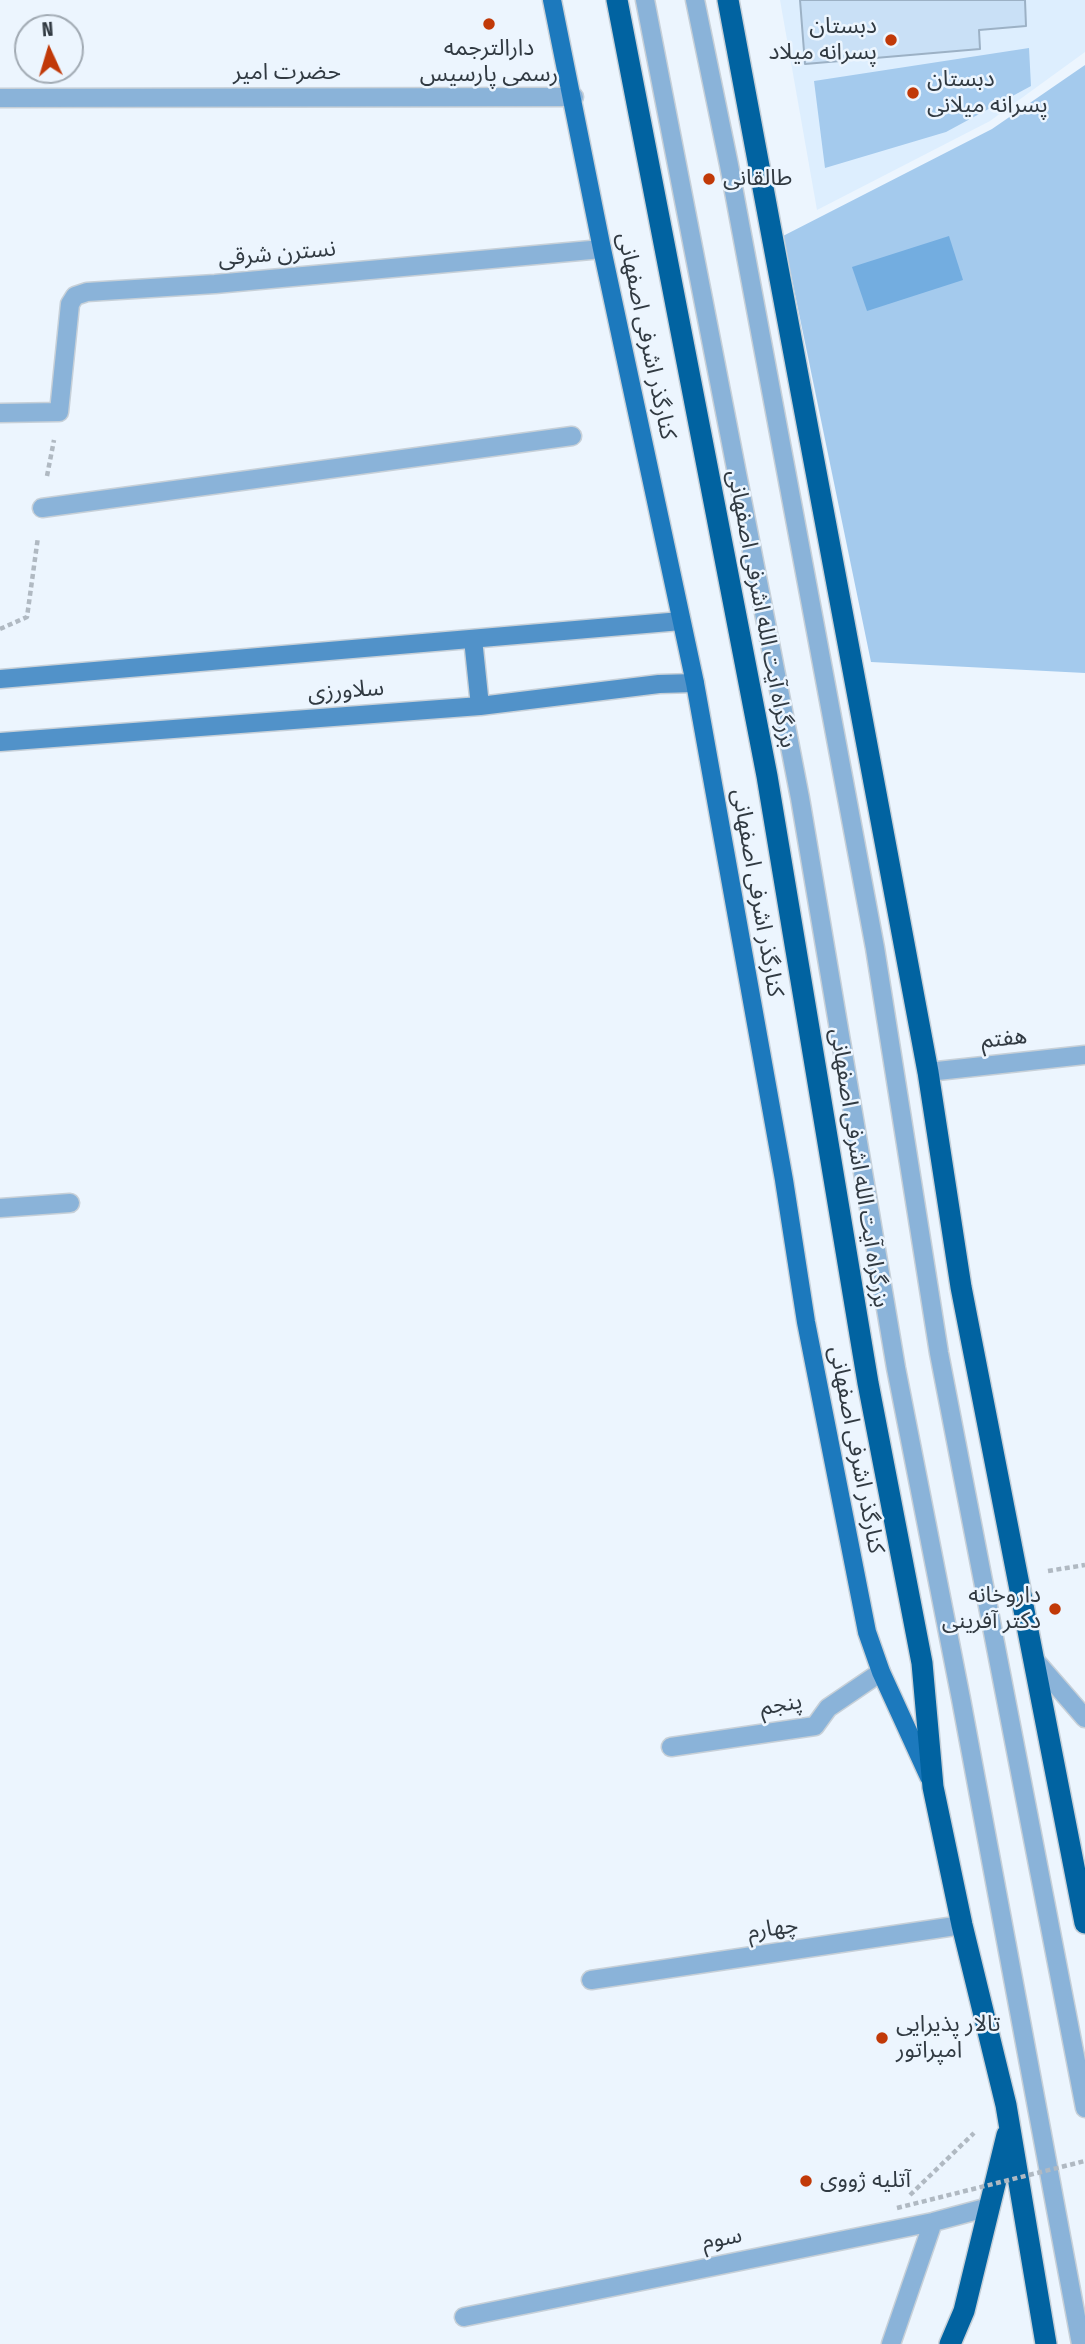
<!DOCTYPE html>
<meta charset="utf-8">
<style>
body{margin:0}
#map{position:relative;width:1085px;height:2344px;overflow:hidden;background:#ecf5fe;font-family:"Fira Sans Condensed",sans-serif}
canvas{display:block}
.north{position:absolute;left:14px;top:14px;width:70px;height:70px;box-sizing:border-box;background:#ecf5fe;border:2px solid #a1aab3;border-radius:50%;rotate:356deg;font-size:19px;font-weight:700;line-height:28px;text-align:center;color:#313a42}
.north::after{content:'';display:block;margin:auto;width:24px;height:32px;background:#c13908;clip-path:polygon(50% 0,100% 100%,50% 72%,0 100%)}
</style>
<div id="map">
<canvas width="1085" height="2344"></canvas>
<div class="north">N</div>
</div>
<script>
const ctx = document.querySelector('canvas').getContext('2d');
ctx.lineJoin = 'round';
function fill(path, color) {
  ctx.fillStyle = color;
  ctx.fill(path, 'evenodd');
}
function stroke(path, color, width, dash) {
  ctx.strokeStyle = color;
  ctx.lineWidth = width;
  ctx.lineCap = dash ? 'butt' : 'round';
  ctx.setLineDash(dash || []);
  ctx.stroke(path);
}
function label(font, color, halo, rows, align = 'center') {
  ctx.font = font + ' "Fira Sans Condensed","Noto Sans Arabic",sans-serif';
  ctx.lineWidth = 5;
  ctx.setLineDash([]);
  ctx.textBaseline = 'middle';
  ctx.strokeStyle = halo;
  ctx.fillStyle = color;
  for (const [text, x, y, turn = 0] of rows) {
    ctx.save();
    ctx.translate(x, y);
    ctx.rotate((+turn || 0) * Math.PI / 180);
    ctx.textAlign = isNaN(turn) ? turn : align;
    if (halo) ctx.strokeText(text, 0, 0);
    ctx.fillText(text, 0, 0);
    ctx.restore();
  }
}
const built = new Path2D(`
 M780,0H800L805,64L979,49V30L1026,26L1025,0H1085V52L990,121L817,210Z`);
const green = new Path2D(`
 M1029,48L1031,86L946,132L825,168L814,81Z
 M1085,65V673L871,662L783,236L992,129Z`);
const water = new Path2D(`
 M949,236L963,280L867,311L852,267Z`);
const building = new Path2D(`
 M800,0H1025L1026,26L979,30L980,49L805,64Z`);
const path = new Path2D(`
 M47,476L54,440
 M0,629L27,617L38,537
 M1048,1571L1085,1565
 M910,2195L974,2133`);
const lane = new Path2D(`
 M645,0L800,798L896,1368L961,1699L1081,2344
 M695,0L729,165L875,948L939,1353L1085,2108
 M1032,1657L1085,1718`);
const street = new Path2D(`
 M0,98L574,97
 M0,413L59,412L70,304L75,296L87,292L215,284L602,249
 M42,508L572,436
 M928,1072L1085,1055
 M0,1208L70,1203
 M671,1747L815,1726L828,1708L881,1672
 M591,1980L962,1925
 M464,2317L933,2222L989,2207
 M891,2344L933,2222`);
const secondary = new Path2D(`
 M473,639L480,706
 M0,679L681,621
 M0,742L480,706L659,684L695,683`);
const primary = new Path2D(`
 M552,0L602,249L695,683L784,1180L806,1322L867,1632L881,1672L929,1777`);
const highway = new Path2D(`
 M617,0L767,776L868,1383L922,1663L933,1787L962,1925L1006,2105L1046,2344
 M728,0L928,1072L961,1287L1085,1923
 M950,2344L964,2311L1007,2135`);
const pathBridge = new Path2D(`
 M897,2208L1085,2161`);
const markers = [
 [489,24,7,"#c13908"],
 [891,40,7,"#c13908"],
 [913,93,7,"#c13908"],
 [709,179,7,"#c13908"],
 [1055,1609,7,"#c13908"],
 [882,2038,7,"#c13908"],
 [806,2181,7,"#c13908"]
];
const poiNames = [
 ["دبستان",877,27,"right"],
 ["پسرانه میلاد",877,53,"right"],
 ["دارالترجمه",489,49,"center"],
 ["رسمی پارسیس",489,75,"center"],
 ["دبستان",927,80],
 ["پسرانه میلانی",927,106],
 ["طالقانی",723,179],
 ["داروخانه",1041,1596,"right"],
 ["دکتر آفرینی",1041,1622,"right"],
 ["تالار پذیرایی",896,2025],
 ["امپراتور",896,2051],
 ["آتلیه ژووی",820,2181]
];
const streetNames = [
 ["حضرت امیر",287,73],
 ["نسترن شرقی",277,254,-5],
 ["کنارگذر اشرفی اصفهانی",646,336,78],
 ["بزرگراه آیت الله اشرفی اصفهانی",761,609,79],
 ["سلاورزی",346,691,-4],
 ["کنارگذر اشرفی اصفهانی",757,893,80],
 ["هفتم",1004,1039,-6],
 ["بزرگراه آیت الله اشرفی اصفهانی",859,1168,81],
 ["کنارگذر اشرفی اصفهانی",856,1450,79],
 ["پنجم",781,1705,-10],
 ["چهارم",773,1929,-8],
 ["سوم",722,2239,-11]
];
fill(built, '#ddeefe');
fill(green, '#a4caed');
fill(water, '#73ade0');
fill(building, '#c9e0f6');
stroke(building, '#9cb1c5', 2);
stroke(lane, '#c7d0d8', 21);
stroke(street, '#c7d0d8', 21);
stroke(secondary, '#c7d0d8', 21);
stroke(primary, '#c7d0d8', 21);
stroke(highway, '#c7d0d8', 24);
stroke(path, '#b0b9c2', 4.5, [5, 3.5]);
stroke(lane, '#8ab3d9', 18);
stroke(street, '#8ab3d9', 18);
stroke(secondary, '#5192c9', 18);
stroke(primary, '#1c79bd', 18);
stroke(highway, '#0163a1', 21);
stroke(pathBridge, '#b0b9c2', 4.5, [5, 3.5]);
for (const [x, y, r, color] of markers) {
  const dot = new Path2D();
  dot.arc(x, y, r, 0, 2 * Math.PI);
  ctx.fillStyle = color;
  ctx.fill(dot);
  stroke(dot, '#ecf5fe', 2.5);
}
label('23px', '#313a42', '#ecf5fe', poiNames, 'left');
label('23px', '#313a42', '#ecf5fe', streetNames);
</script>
